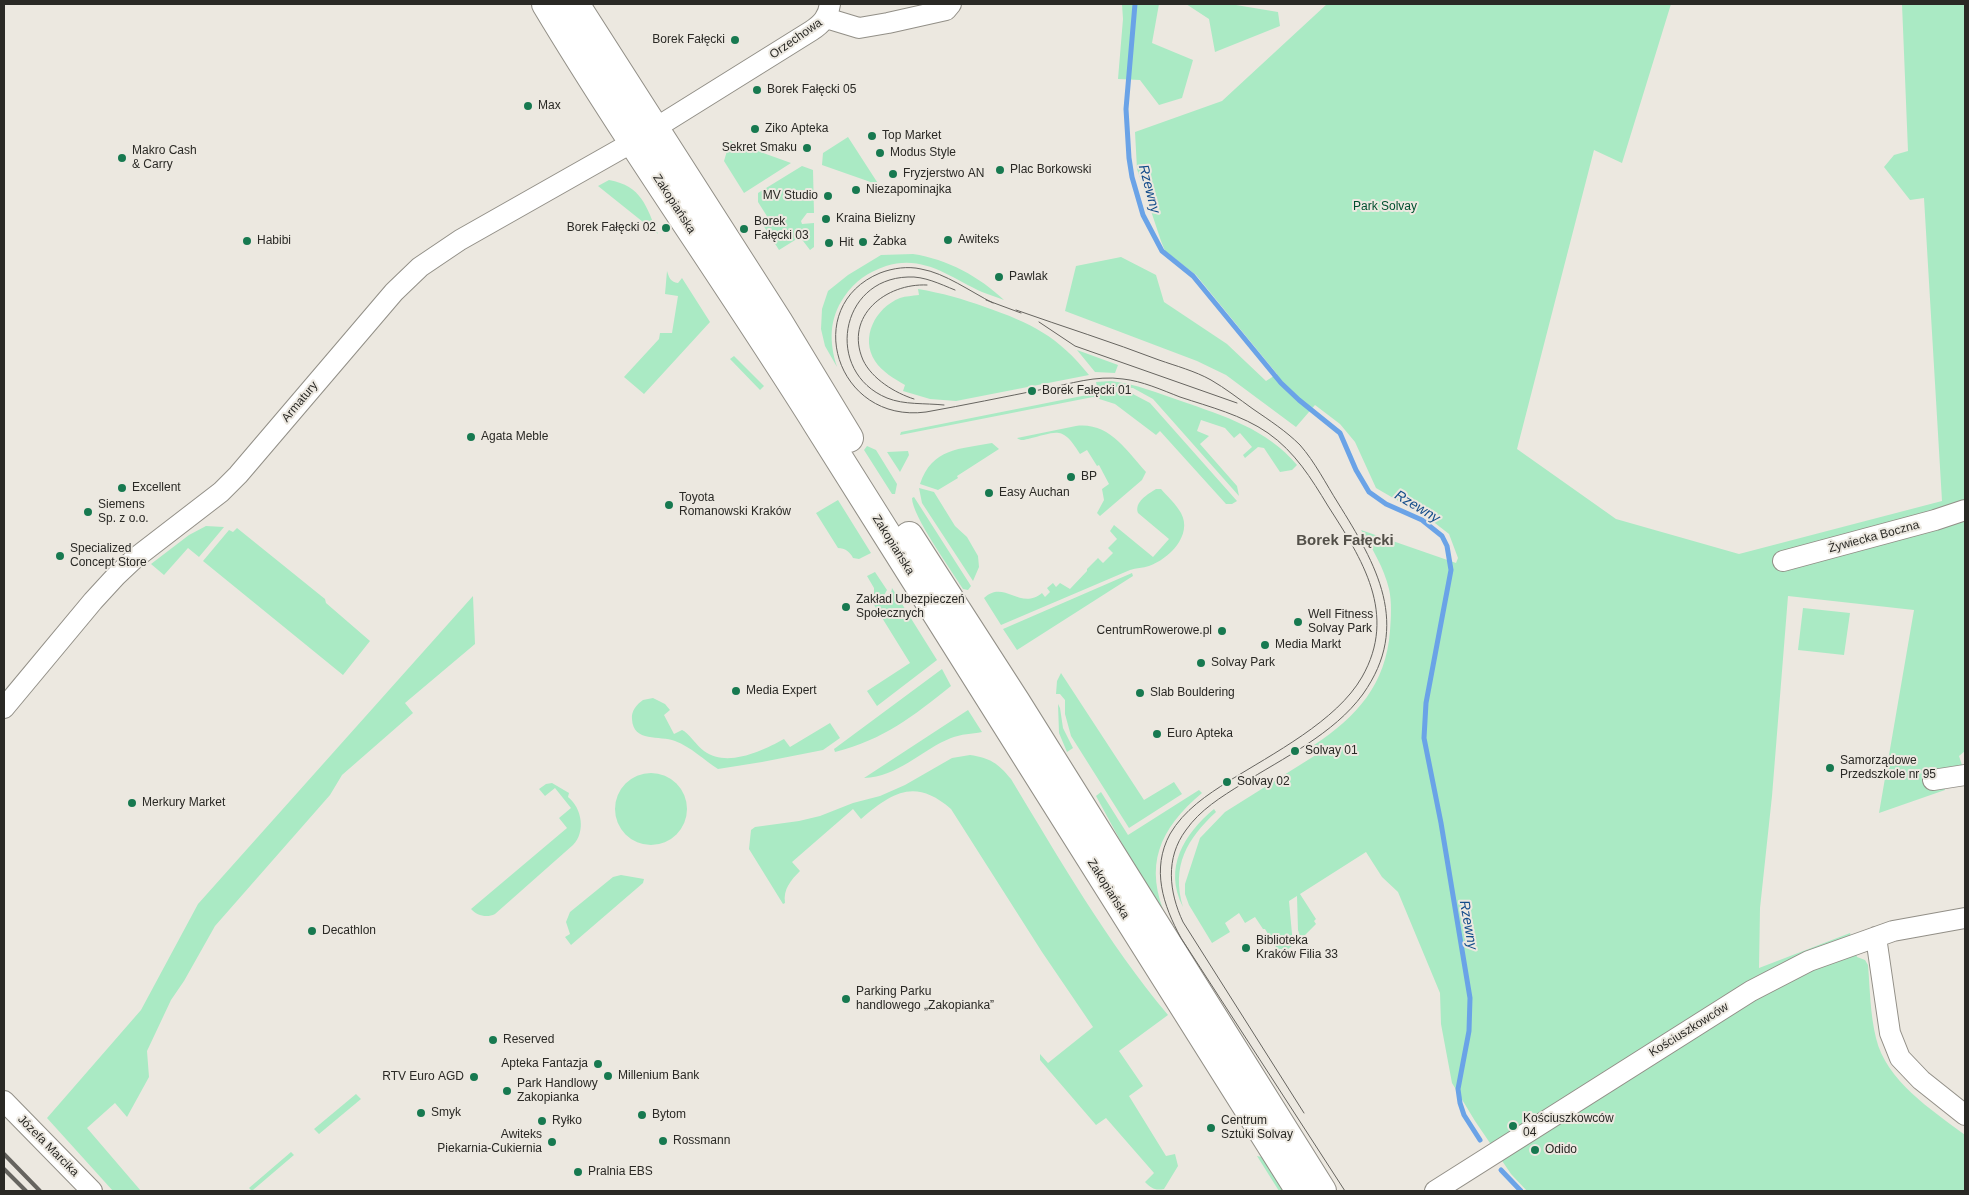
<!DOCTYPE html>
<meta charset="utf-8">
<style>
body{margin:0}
#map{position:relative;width:1969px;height:1195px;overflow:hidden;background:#ece8e0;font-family:Arial,sans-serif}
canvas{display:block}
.frame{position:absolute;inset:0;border:5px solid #2a2925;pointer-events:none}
</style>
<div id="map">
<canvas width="1969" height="1195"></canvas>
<div class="frame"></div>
</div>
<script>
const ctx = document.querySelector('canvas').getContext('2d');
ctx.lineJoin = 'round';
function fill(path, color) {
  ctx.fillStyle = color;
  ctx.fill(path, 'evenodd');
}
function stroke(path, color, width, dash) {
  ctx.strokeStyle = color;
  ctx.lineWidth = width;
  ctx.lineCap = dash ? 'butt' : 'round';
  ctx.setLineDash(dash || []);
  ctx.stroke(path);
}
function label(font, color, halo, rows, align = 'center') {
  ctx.font = font + ' Arial,sans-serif';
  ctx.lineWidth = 4;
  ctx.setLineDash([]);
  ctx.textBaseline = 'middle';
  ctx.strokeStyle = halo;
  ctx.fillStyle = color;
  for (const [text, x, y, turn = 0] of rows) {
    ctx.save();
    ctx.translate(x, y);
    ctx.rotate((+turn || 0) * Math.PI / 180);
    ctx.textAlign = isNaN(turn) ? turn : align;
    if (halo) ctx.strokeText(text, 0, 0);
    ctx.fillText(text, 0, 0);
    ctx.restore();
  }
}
const green = new Path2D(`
 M1122,4H1159L1152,43L1193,60L1182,98L1159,105L1140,80L1118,79L1123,19Z
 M1186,4H1230L1278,12L1280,26L1215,52L1209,19Z
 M1327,4H1671L1622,163L1594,150L1517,449L1616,519L1739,554L1942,501L1924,198L1910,200L1884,167L1894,155L1908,151L1902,4H1965V751L1959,756L1962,765L1941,770L1945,790L1879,813L1914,610L1788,596L1772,796L1760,908L1759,968L1850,933L1857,957L1865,960L1868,965C1870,989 1870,1014 1876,1038C1886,1081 1932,1110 1965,1135V1191H1527L1511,1174L1475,1121L1452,1083L1441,1024L1440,993L1398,892L1382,877L1366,852L1300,894L1316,919L1314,921L1316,924L1301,939L1298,930L1297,896L1289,901L1293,945L1281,955L1265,929H1263L1255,917L1245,923L1239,913L1225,923L1230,932L1212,943L1189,905L1185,894V884L1200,838L1225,812L1319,753L1314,745C1357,717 1386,684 1390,631C1391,618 1392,602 1389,589C1384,568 1372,548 1361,530L1456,563L1458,558L1449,534L1431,520L1376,488L1355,442L1340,424L1315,405L1296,427L1226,375L1197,361L1065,311L1076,266L1121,257L1156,275L1164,302L1227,344L1266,381L1277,374L1196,275L1165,251L1161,241L1137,169L1135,132L1222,101Z
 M848,137L879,185L822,165L823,153Z
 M730,141L791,163L744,193L724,161Z
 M802,166L813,170L814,213H807L801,221L802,224L814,223V247L810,250L800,237L779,250L763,225L770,221L758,202V193Z
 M609,180C642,186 646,206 658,234L598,186Z
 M913,254C947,259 980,277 1004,300C997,297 989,295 982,292C950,277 923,254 886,266C868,272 855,281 844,297C829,319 829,342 837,367L825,346L821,329L822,309L828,291L848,275L881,255Z
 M667,271C669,277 670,282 678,283L682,278L710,322L644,394L624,377L659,339L660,333H672L678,296L665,294Z
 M918,289C942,293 963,299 985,307C1031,323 1058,336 1089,375L956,401L930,399L903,391L905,385C895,379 882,372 875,361C860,338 875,308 900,298C906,296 912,296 919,295Z
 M1077,350L1118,365L1115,373L1095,372Z
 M734,356L764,386L760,390L730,359Z
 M1111,381C1136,384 1158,393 1181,401C1224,416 1267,429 1297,465L1292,470L1280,472L1264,448L1258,447L1245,458L1243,455L1252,447L1240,433L1234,438L1225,428L1201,420L1197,431L1209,436L1200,444L1237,486L1239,496L1153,399L1133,388L1097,386L1096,382Z
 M1092,391L1131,393L1150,403L1237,501L1232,504H1226L1160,431L1156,435L1115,404L1093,397L900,435L901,432L1092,394Z
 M1076,426C1109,422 1126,450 1146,472L1142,480L1100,516L1097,513L1104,500L1102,489L1109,484L1099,465L1097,466L1087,450L1080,454C1062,425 1058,432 1028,439C1023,440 1021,441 1017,438Z
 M992,443L999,449L957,476L958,478L938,490L920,484C932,448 960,449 992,443Z
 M867,446L876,450L897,484L895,494H892L864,450Z
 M908,451L909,455L900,472L887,452Z
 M919,488L934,492L955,526L967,537L978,556L979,567L973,581L922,503Z
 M1156,489H1161C1167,496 1176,504 1181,513C1193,535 1169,559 1149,566C1143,568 1136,568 1130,570L1001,625L984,598C1004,579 1020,611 1042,593L1045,597L1050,592L1047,588L1053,583L1056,587L1060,583L1070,589L1087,571V569L1098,558L1103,563L1113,553L1108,548L1117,539L1110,531L1114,525L1153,557L1169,539L1138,513C1134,502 1148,494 1156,489Z
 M914,497L971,586L968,590L963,589C952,571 912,516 912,498Z
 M838,500L871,553L859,559L853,558C850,552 845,548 838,548L816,513Z
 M206,526L224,527L199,557L188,548L164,575L151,564L189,535Z
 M237,528L325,599L326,603L370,641L343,675L203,561L229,530L233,532Z
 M875,572L887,590L883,597L879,598L874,594V588L867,576Z
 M1132,573L1133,576L1017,650L1003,629Z
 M892,588L937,660L877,706L867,691L910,663L871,600L872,598L882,602C889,599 891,596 892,588Z
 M473,596L475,644L405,703L413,713L342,775L330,795L215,926L184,981L171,1000L147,1051L149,1077L127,1117L115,1103L87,1128L141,1191H113L47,1118L141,1010L198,904Z
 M1803,608L1850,613L1844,655L1798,650Z
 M942,669L951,686C912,717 885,739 835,752L834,749Z
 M1061,673L1144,800L1174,782L1182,794L1129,828L1071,736L1065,714V700L1060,694H1056L1057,681Z
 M653,698L665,704L670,710L664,715L674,734L682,730C688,732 697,746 704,751C727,768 762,751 784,739L790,747L830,723L840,738L823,750L762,762L718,769C704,760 691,747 675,741C660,735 633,743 632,719C631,711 637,704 643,700Z
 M1058,704L1060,708L1063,728L1073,748L1067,752L1059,733Z
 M968,710L982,732C972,734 961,734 951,738C921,750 898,777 864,778Z
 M970,755C990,758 998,763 1011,779C1060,860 1107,942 1168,1015L1119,1051L1143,1086L1129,1096L1166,1156L1175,1154L1178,1166L1164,1189C1155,1191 1151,1188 1145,1182L1154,1173L1106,1118L1096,1125L1040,1060V1054L1048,1063L1093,1027L1042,952L951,809C915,778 893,792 861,819L853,809L792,862L800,871C791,880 783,889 785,903L783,904L749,849L751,830L755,827L799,821L820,816L853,803L880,796L905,785L952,758Z
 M615 809a36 36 0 1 1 72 0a36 36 0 1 1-72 0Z
 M552,783L569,793L568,797C582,808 586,832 573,845L495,914C487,918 477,916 471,909L567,828L559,818L571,808L555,788L545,796L539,789L546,784Z
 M1199,790L1202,793C1159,829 1143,866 1167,919L1150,895L1096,796L1101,792L1128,835Z
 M1214,809L1216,812C1187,839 1171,866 1183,907C1163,868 1184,834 1214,809Z
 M621,875L644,879L643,883L571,945L565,937L570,934L566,922L570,912L613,877Z
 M356,1094L361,1099L319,1134L314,1129Z
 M291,1152L294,1155L253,1190L254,1191H252L249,1188Z
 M1257,1156L1266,1158L1287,1191H1279Z`);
const stream = new Path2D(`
 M1135,4L1126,109L1129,158L1132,177L1143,215L1162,251L1193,276L1281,383L1299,400L1340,433L1356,470L1369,492L1386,504L1422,520L1442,536L1447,546L1451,570L1426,703L1424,738L1441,823L1470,998L1469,1031L1458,1089L1460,1103L1464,1115L1480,1140
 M1501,1170L1521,1191`);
const minor = new Path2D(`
 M826,18L859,28L888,23L946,10L951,4
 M1783,561L1935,520L1965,510
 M4,708L93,601L116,576L134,559L221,492L238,475L394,292L420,267L460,240L633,142L811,31C822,24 828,17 830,4
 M1933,780L1965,775
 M1876,937L1890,1033L1900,1058L1921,1080L1965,1115
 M4,1101L92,1191
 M1435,1191L1751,991L1809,961L1893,931L1965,918`);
const primary = new Path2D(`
 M546,4C632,147 729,283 818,425C979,680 1138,936 1300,1191
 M575,4L778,321L849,438
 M909,536L1016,702L1322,1191`);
const tram = new Path2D(`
 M986,300L1021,313
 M993,303C971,292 945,273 921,269C908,266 893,268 880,273C800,306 836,424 926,412C965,405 1004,397 1044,389C1070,384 1096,375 1123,379C1142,381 1162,390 1180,397C1210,407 1242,415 1268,433C1295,452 1311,478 1328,506C1362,559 1398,614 1362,677C1337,721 1272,754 1229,781C1207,795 1184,810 1170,834C1151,869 1163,905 1181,938L1345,1191
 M1016,310C1064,327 1112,342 1159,360C1176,366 1195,371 1211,380C1225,388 1239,399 1253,409C1269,420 1286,431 1300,445C1315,462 1326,484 1338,503C1376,564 1412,625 1363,694C1334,734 1283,758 1242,784C1221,797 1200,810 1186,830C1165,858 1169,892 1183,922L1304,1113
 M1039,322L1075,346L1237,403
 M914,399C895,393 872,379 863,360C844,316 886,283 927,285
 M944,405C925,403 904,405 887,398C824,372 839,279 908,277C924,276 940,284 955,290`);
const rail = new Path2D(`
 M4,1154L40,1191
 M4,1169L26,1191`);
const markers = [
 [735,40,5,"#177950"],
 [757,90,5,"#177950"],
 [528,106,5,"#177950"],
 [755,129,5,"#177950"],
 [872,136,5,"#177950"],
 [807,148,5,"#177950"],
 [880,153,5,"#177950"],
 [122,158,5,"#177950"],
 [1000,170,5,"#177950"],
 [893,174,5,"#177950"],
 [856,190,5,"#177950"],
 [828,196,5,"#177950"],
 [826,219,5,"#177950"],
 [666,228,5,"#177950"],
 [744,229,5,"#177950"],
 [948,240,5,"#177950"],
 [247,241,5,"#177950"],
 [863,242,5,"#177950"],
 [829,243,5,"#177950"],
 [999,277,5,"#177950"],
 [1032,391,5,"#177950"],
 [471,437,5,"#177950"],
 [1071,477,5,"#177950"],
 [122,488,5,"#177950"],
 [989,493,5,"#177950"],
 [669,505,5,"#177950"],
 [88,512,5,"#177950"],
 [60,556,5,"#177950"],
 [846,607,5,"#177950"],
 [1298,622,5,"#177950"],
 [1222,631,5,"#177950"],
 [1265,645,5,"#177950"],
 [1201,663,5,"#177950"],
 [736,691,5,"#177950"],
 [1140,693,5,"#177950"],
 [1157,734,5,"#177950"],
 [1295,751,5,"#177950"],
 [1830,768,5,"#177950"],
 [1227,782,5,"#177950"],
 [132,803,5,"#177950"],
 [312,931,5,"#177950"],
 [1246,948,5,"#177950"],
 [846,999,5,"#177950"],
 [493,1040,5,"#177950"],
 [598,1064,5,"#177950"],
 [608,1076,5,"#177950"],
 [474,1077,5,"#177950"],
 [507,1091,5,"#177950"],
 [421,1113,5,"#177950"],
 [642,1115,5,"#177950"],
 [542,1121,5,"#177950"],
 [1513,1126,5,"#177950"],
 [1211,1128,5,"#177950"],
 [663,1141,5,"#177950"],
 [552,1142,5,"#177950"],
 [1535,1150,5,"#177950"],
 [578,1172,5,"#177950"]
];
const streetNames = [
 ["Orzechowa",796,39,-35],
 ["Zakopiańska",674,204,57],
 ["Armatury",300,402,-50],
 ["Żywiecka Boczna",1874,537,-15],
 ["Zakopiańska",893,545,58],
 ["Zakopiańska",1108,889,58],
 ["Kościuszkowców",1689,1030,-32],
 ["Józefa Marcika",48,1146,45]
];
const poiNames = [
 ["Borek Fałęcki",725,40,"right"],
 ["Borek Fałęcki 05",767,90],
 ["Max",538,106],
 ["Ziko Apteka",765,129],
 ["Top Market",882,136],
 ["Sekret Smaku",797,148,"right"],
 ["Makro Cash",132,151],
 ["& Carry",132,165],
 ["Modus Style",890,153],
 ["Plac Borkowski",1010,170],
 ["Fryzjerstwo AN",903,174],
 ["Niezapominajka",866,190],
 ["MV Studio",818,196,"right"],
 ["Kraina Bielizny",836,219],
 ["Borek",754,222],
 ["Fałęcki 03",754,236],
 ["Borek Fałęcki 02",656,228,"right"],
 ["Awiteks",958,240],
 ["Habibi",257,241],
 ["Żabka",873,242],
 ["Hit",839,243],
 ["Pawlak",1009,277],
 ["Borek Fałęcki 01",1042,391],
 ["Agata Meble",481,437],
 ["BP",1081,477],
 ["Excellent",132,488],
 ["Easy Auchan",999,493],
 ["Toyota",679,498],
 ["Romanowski Kraków",679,512],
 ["Siemens",98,505],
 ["Sp. z o.o.",98,519],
 ["Specialized",70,549],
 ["Concept Store",70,563],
 ["Zakład Ubezpieczeń",856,600],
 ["Społecznych",856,614],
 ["Well Fitness",1308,615],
 ["Solvay Park",1308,629],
 ["CentrumRowerowe.pl",1212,631,"right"],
 ["Media Markt",1275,645],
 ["Solvay Park",1211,663],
 ["Media Expert",746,691],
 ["Slab Bouldering",1150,693],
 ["Euro Apteka",1167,734],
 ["Solvay 01",1305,751],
 ["Samorządowe",1840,761],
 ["Przedszkole nr 95",1840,775],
 ["Solvay 02",1237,782],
 ["Merkury Market",142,803],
 ["Decathlon",322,931],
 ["Biblioteka",1256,941],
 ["Kraków Filia 33",1256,955],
 ["Parking Parku",856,992],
 ["handlowego „Zakopianka”",856,1006],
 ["Reserved",503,1040],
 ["Apteka Fantazja",588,1064,"right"],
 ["Millenium Bank",618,1076],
 ["RTV Euro AGD",464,1077,"right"],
 ["Park Handlowy",517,1084],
 ["Zakopianka",517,1098],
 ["Smyk",431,1113],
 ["Bytom",652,1115],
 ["Kościuszkowców",1523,1119],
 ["04",1523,1133],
 ["Ryłko",552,1121],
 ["Centrum",1221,1121],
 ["Sztuki Solvay",1221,1135],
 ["Awiteks",542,1135,"right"],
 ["Piekarnia-Cukiernia",542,1149,"right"],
 ["Rossmann",673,1141],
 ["Odido",1545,1150],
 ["Pralnia EBS",588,1172]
];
const parkNames = [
 ["Park Solvay",1385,207]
];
const waterNames = [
 ["Rzewny",1149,189,75],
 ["Rzewny",1417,507,31],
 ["Rzewny",1468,925,80]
];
const quarterNames = [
 ["Borek Fałęcki",1345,541]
];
fill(green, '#aaeac4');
stroke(stream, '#6aa3e7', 5);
stroke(minor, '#928f87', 22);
stroke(primary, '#928f87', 30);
stroke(minor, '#fff', 20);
stroke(primary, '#fff', 28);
stroke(tram, '#66645f', 1);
stroke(rail, '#66645f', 4);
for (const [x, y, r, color] of markers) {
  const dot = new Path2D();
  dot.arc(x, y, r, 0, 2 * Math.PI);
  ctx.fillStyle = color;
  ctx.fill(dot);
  stroke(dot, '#ece8e0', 2);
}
label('12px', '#2a2925', '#ece8e0', streetNames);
label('12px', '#2a2925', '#ece8e0', poiNames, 'left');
label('12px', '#004f2e', '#ece8e0', parkNames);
label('italic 14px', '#134c8a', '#ece8e0', waterNames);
label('bold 15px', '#535049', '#ece8e0', quarterNames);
</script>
